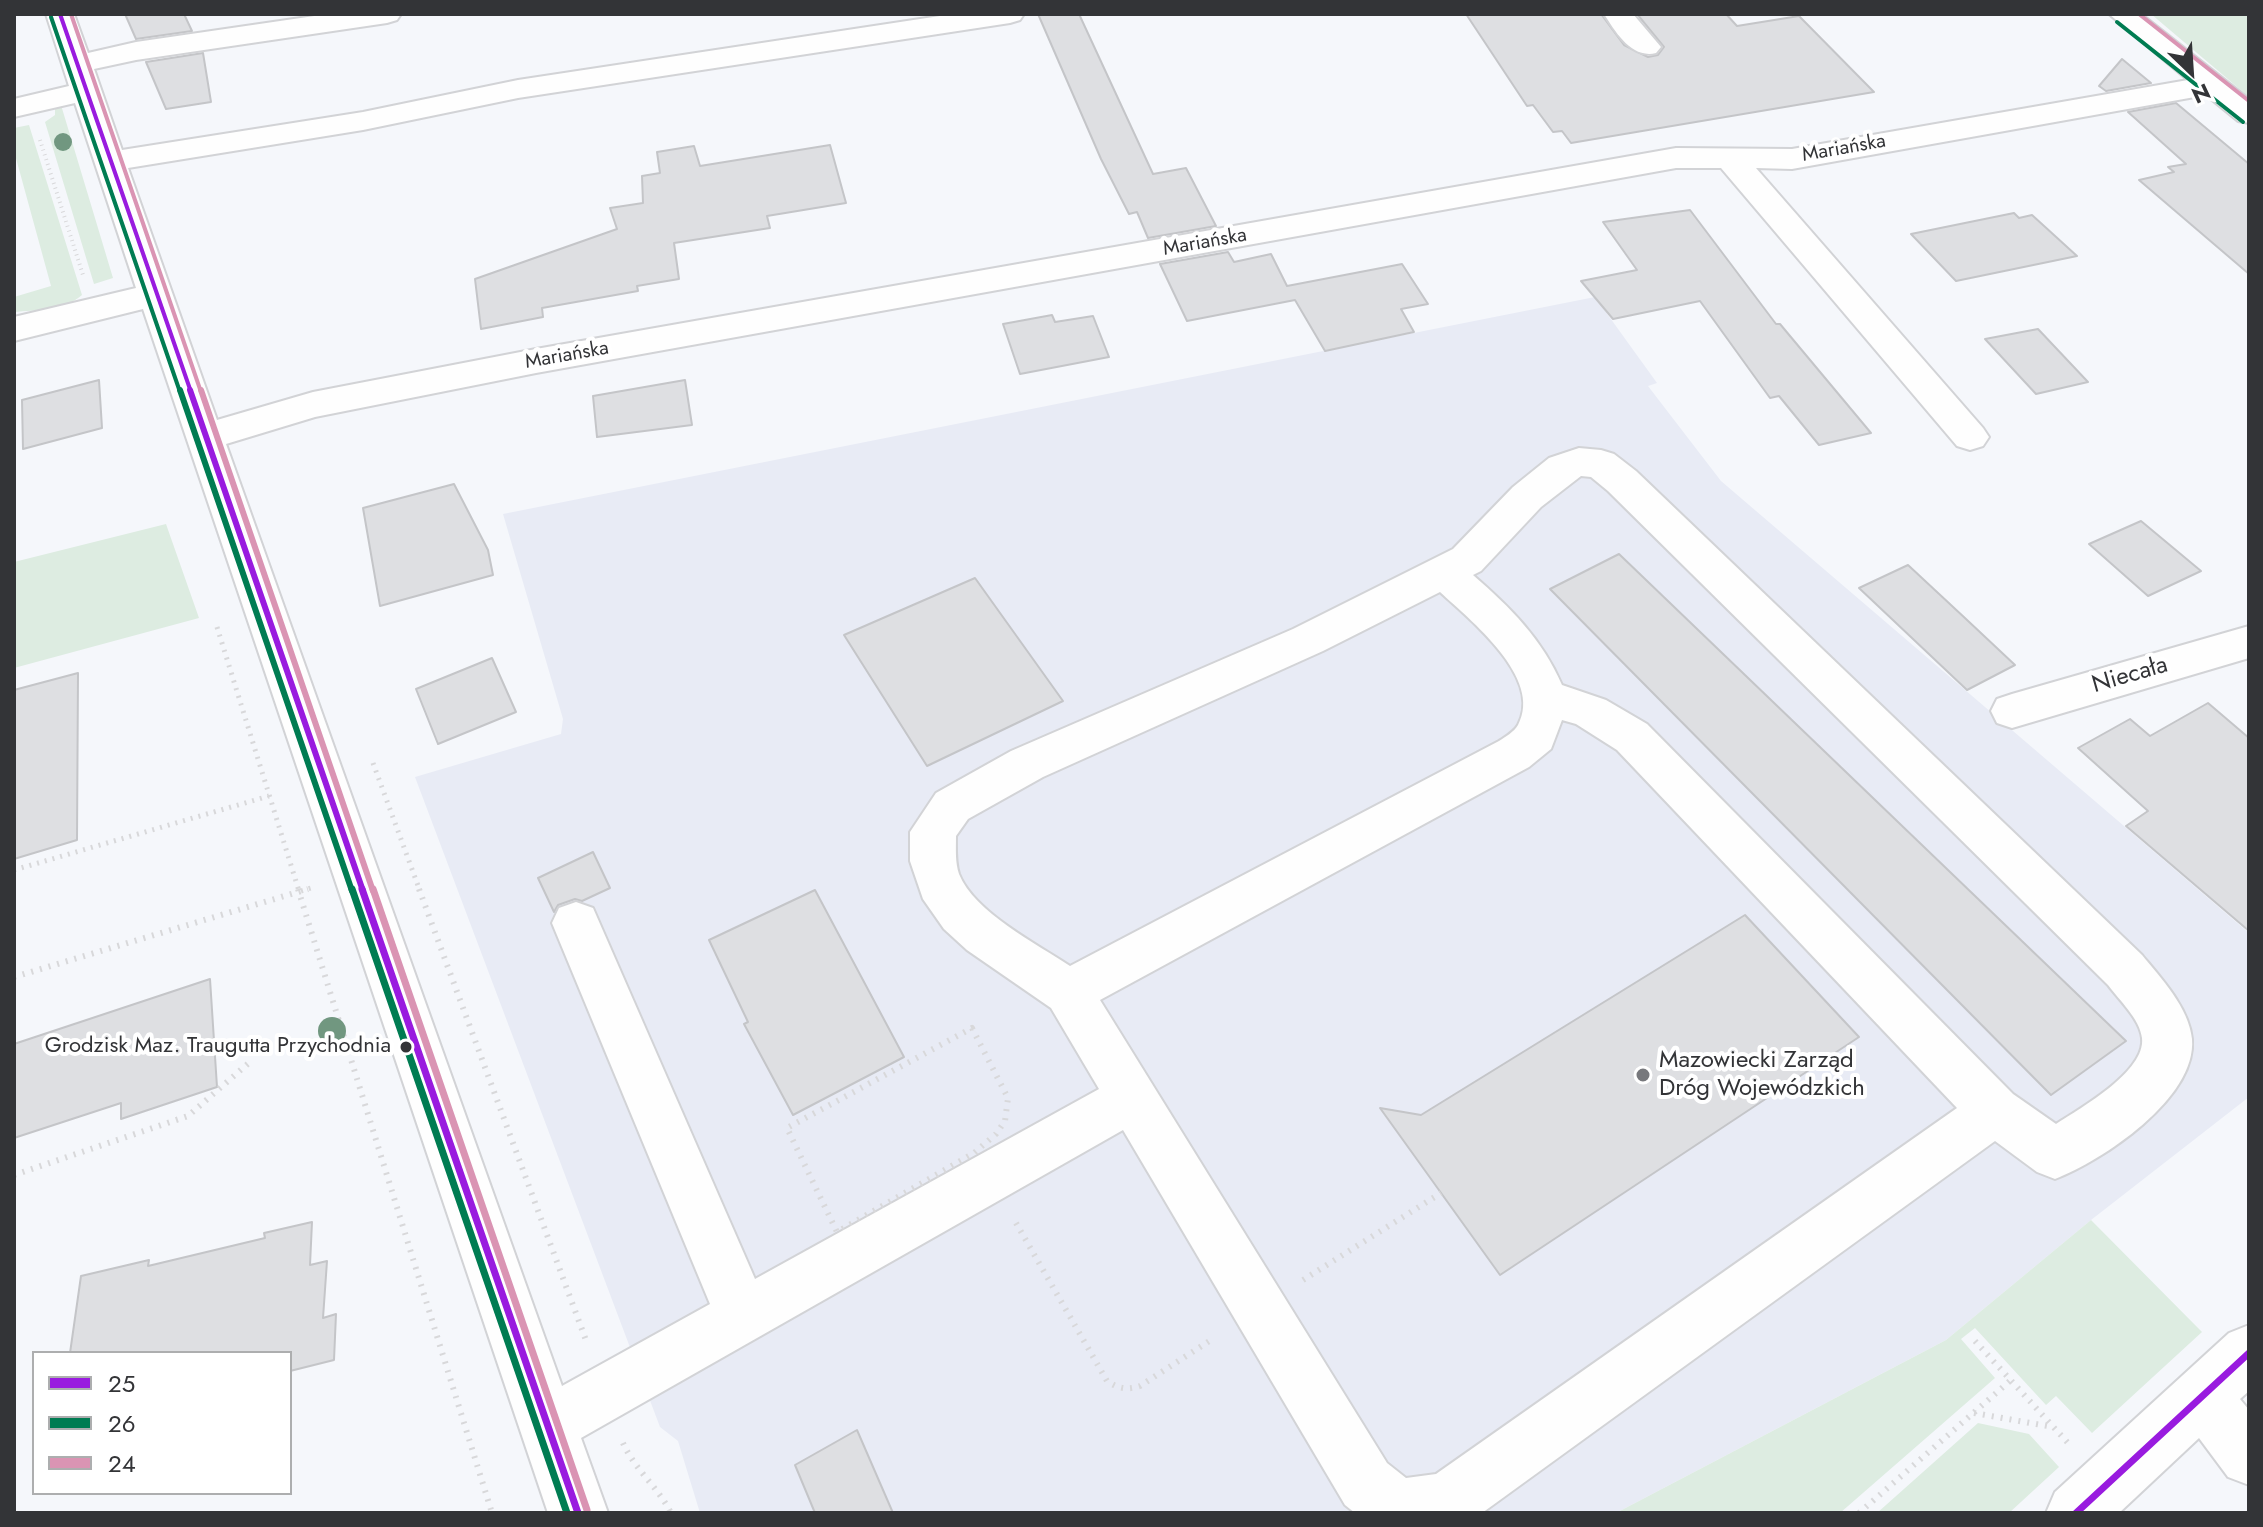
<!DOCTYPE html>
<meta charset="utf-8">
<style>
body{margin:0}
#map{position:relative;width:2263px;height:1527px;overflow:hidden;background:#f5f7fb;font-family:Jost,sans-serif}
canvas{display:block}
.frame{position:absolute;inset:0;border:16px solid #333437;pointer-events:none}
.legend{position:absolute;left:32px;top:1351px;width:260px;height:144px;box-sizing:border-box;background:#fff;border:2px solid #adaeaf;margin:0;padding:10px 14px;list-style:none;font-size:24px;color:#333437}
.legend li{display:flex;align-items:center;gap:16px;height:40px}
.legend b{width:40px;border:2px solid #adaeaf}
.north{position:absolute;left:2151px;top:32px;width:80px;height:80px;-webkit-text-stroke:6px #fff;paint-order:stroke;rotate:155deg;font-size:22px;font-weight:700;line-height:32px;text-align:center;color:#333437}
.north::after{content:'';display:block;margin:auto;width:28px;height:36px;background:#333437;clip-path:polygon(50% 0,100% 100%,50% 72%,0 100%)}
</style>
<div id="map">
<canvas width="2263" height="1527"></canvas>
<div class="frame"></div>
<ul class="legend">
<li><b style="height:10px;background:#991bdf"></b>25</li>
<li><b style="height:10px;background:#007c52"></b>26</li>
<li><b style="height:10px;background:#da94b3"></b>24</li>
</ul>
<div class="north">N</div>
</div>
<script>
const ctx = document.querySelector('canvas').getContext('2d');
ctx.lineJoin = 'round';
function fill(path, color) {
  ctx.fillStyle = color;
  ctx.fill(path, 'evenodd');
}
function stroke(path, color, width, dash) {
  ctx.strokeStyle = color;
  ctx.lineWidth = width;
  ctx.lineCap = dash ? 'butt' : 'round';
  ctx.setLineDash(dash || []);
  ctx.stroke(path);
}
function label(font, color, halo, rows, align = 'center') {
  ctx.font = font + ' Jost,sans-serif';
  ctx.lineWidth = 8;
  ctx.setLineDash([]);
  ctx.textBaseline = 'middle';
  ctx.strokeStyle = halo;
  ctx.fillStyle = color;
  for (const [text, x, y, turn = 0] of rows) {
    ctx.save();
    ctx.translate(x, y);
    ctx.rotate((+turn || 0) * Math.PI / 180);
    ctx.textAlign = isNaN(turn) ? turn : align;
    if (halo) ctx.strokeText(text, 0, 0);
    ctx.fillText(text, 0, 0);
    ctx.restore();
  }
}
const built = new Path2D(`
 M1595,297L1657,383L1648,386L1721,481L2249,933V1097L2091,1220L1946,1340L1616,1513H700L678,1441L660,1427L415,777L561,734L563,719L503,514Z`);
const green = new Path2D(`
 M2151,14H2249V97Z
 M61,105L113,278L94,284L45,122L55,115V107Z
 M29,125L82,295C64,311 36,310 14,312V297L51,286L14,151V128Z
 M166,524L199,618L14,668V562Z
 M2091,1220L2202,1332L2092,1433L2056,1396L2046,1405L1975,1328L1961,1339L1995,1378L1840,1513H1616L1946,1340Z
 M1978,1423L2029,1434L2059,1467L2009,1513H1877Z`);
const building = new Path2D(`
 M125,14H184L192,31L136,39Z
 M1038,14H1079L1153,174L1186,168L1216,226L1148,238L1137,212L1129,214L1101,159Z
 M1466,14H1601L1624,45L1648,57L1658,55L1664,47L1637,14H1726L1737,26L1799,16L1874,92L1571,143L1562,131L1553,132L1533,105L1527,106Z
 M203,53L211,102L166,109L146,62Z
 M2122,59L2151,83L2106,91L2099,86Z
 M2176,103L2249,164V274L2139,180L2174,172L2168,167L2186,164L2128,112Z
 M830,145L846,203L767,216L770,228L674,243L679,279L637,286L638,291L542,308L543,317L481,329L475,279L617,229L610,208L643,203L642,176L660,173L657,152L694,146L700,166Z
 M1690,210L1776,324H1780L1871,433L1819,445L1779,396L1770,398L1700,301L1613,319L1581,281L1637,270L1603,222Z
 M2014,213L2019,218L2032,215L2077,256L1956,281L1911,234Z
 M1228,252L1234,262L1271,254L1287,286L1402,264L1428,304L1401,309L1414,332L1325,351L1295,300L1187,321L1160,264Z
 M1052,315L1055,322L1093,316L1109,357L1020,374L1003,324Z
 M2038,329L2088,382L2036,394L1985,339Z
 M99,380L102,428L23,449L22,400Z
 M685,380L692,425L597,437L593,396Z
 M454,484L488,550L493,575L380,606L363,508Z
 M2141,521L2201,571L2148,596L2089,544Z
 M1619,554L2126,1041L2051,1095L1550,589Z
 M1908,565L1966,619L2015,665L1967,690L1859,588Z
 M975,578L1063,701L927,766L844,635Z
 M492,658L516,712L438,744L416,689Z
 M78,673L77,840L14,859V690Z
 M2208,703L2249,738V931L2126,826L2148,811L2078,748L2130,719L2150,736Z
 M593,852L610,888L582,901L575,899L558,905L554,912L538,878Z
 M815,890L904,1057L793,1115L744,1024L748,1022L709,940Z
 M1745,915L1859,1037L1500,1275L1380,1108L1421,1115Z
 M210,979L217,1087L121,1119V1103L14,1138V1044Z
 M312,1222L310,1265L327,1261L323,1318L336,1314L334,1360L290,1371V1353H70L81,1276L149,1260L148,1266L265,1238L264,1233Z
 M857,1430L893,1513H815L795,1465Z`);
const pathFar2 = new Path2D(`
 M40,140L83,275`);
const pathFar1 = new Path2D(`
 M217,627L299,891
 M373,763L420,891
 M14,870L269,796
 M301,891L311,888`);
const path = new Path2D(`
 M298,889L492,1513
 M419,889L587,1343
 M14,977L308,889
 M972,1028L1008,1098L1005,1121L996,1134L974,1153L837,1232L787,1128Z
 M14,1175L188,1116L251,1061
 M1016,1223L1107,1381C1119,1389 1127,1390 1140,1386L1214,1338
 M1303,1280L1441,1193
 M1975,1341L2068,1443
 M1974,1413L2053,1427
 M623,1443C635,1470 658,1487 671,1513
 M1859,1513L2011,1380`);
const minor = new Path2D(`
 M46,14H74L88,53L136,42L328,14H401L397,20L387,23L136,60L94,69L122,150L363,112L518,80L953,14H1024L1020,20L1010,23L518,98L363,130L128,168L217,420L313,392L536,349L1676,148L1792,149L2188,80L2109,14H2141L2249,99V123L2238,121L2206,95L1792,169L1756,168L1983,428L1989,437L1983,446L1970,450L1957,446L1721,168H1676L536,373L315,417L226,444L562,1386L710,1304L552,923L559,908L576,902L593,908L755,1279L1099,1089L1051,1008L967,950L944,929L923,899L910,861V832L936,793L1011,751L1293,629L1453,549L1513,487L1549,458L1579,448L1601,450L1614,454L1636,471L2142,955C2161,978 2189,1008 2192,1039C2197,1098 2102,1161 2055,1179L2037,1172L1995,1141L1482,1513H1355L1345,1505L1123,1130L581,1438L608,1513H548L143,309L14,341V317L136,288L75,103L14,117V99L69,86ZM1581,476L1591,477L1608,491L2108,985C2119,1000 2140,1019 2142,1038C2146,1071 2081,1108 2056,1124L2013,1094L1647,724L1606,700L1562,685C1542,639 1511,608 1473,575L1481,571L1541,507ZM1440,592C1469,619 1544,678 1518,725C1514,732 1505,737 1499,741L1070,966C1037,944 974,912 959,874C955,862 956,849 956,836L968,819L1043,777L1323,651ZM1562,720L1576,724L1617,750L1957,1108L1436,1474L1406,1478L1387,1463L1100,1000L1529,767L1551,749Z
 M1604,14H1633L1661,47L1656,53C1632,59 1616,33 1604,14Z
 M2249,626V658L2012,728L1997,723L1991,711L1997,699L2012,694Z
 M2249,1325V1391L2240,1399L2249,1410V1485L2228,1477L2199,1438L2119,1513H2046L2055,1492L2229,1333Z`);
const bus1Far2 = new Path2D(`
 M60,14L191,392`);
const bus1Far1 = new Path2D(`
 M190,390L363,891`);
const bus1 = new Path2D(`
 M362,889L578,1513
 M2076,1513L2249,1353`);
const bus2Far2 = new Path2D(`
 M51,17L180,392
 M2117,22L2243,122`);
const bus2Far1 = new Path2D(`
 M180,390L352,891`);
const bus2 = new Path2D(`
 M352,889L567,1513`);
const bus3Far2 = new Path2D(`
 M71,14L201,392
 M2139,14L2249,101`);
const bus3Far1 = new Path2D(`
 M201,390L373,891`);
const bus3 = new Path2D(`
 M373,889L587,1510`);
const trees = [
 [63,142,9],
 [332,1031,14]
];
const markers = [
 [406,1047,7,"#333437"],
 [1643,1075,8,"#77787c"]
];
const farStreetnames = [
 ["Mariańska",1844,149,-10],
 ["Mariańska",1205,243,-10],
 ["Mariańska",567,356,-10]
];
const busNames = [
 ["Grodzisk Maz. Traugutta Przychodnia",391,1047]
];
const streetNames = [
 ["Niecała",2130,676,-16]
];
const poiNames = [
 ["Mazowiecki Zarząd",1659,1061],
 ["Dróg Wojewódzkich",1659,1089]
];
fill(built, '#e8ebf5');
fill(green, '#ddece1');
fill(building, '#dedfe2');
stroke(building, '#c4c5c8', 2);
stroke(minor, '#d2d3d6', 4);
stroke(pathFar2, '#d8d8da', 4, [1, 4]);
stroke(pathFar1, '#d8d8da', 5, [2, 6]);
stroke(path, '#d8d8da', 6, [2, 7]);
fill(minor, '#fefefe');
stroke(bus1Far2, '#991bdf', 4);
stroke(bus1Far1, '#991bdf', 6);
stroke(bus1, '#991bdf', 7);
stroke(bus2Far2, '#007c52', 4);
stroke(bus2Far1, '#007c52', 6);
stroke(bus2, '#007c52', 7);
stroke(bus3Far2, '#da94b3', 4);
stroke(bus3Far1, '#da94b3', 6);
stroke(bus3, '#da94b3', 7);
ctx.fillStyle = '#719780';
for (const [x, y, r] of trees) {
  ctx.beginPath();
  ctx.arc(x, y, r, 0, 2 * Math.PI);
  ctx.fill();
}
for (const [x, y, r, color] of markers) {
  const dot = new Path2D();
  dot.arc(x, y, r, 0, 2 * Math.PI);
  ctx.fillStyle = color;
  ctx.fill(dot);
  stroke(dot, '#fff', 3);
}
label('20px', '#333437', '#fff', farStreetnames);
label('22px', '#333437', '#fff', busNames, 'right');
label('24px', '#333437', '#fff', streetNames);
label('24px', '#333437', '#fff', poiNames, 'left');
</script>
